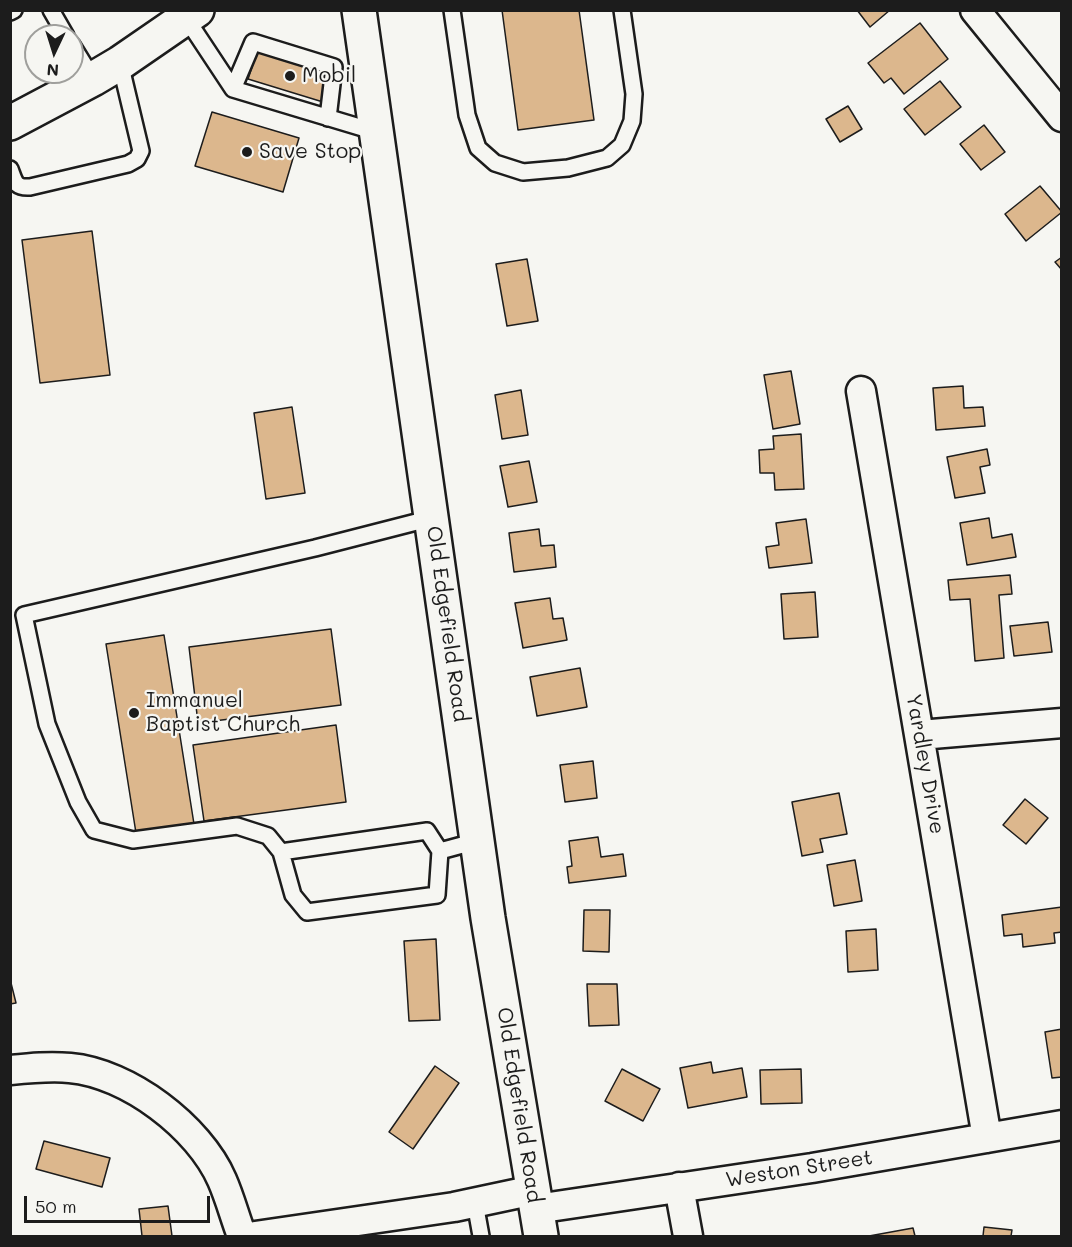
<!DOCTYPE html>
<style>
body{margin:0}
#map{position:relative;width:1072px;height:1247px;overflow:hidden;background:#f6f6f2;font-family:Mali,sans-serif}
canvas{display:block}
.frame{position:absolute;inset:0;border:12px solid #1c1c1c;pointer-events:none}
.north{position:absolute;left:24px;top:24px;width:60px;height:60px;box-sizing:border-box;background:#f6f6f2;border:2px solid #9f9f9c;border-radius:50%;rotate:184deg;font-size:16px;font-weight:700;line-height:24px;text-align:center;color:#1c1c1c}
.north::after{content:'';display:block;margin:auto;width:21px;height:27px;background:#1c1c1c;clip-path:polygon(50% 0,100% 100%,50% 72%,0 100%)}
.scale{position:absolute;left:24px;top:1196px;width:186px;height:27px;box-sizing:border-box;border:3px solid #1c1c1c;border-top:0;padding-left:8px;font-size:18px;line-height:21px;white-space:nowrap;color:#1c1c1c;-webkit-text-stroke:4px #f6f6f2;paint-order:stroke}
</style>
<div id="map">
<canvas width="1072" height="1247"></canvas>
<div class="frame"></div>
<div class="north">N</div>
<div class="scale">50 m</div>
</div>
<script>
const ctx = document.querySelector('canvas').getContext('2d');
ctx.lineJoin = 'round';
function fill(path, color) {
  ctx.fillStyle = color;
  ctx.fill(path, 'evenodd');
}
function stroke(path, color, width, dash) {
  ctx.strokeStyle = color;
  ctx.lineWidth = width;
  ctx.lineCap = dash ? 'butt' : 'round';
  ctx.setLineDash(dash || []);
  ctx.stroke(path);
}
function label(font, color, halo, rows, align = 'center') {
  ctx.font = font + ' Mali,sans-serif';
  ctx.lineWidth = 4.5;
  ctx.setLineDash([]);
  ctx.textBaseline = 'middle';
  ctx.strokeStyle = halo;
  ctx.fillStyle = color;
  for (const [text, x, y, turn = 0] of rows) {
    ctx.save();
    ctx.translate(x, y);
    ctx.rotate((+turn || 0) * Math.PI / 180);
    ctx.textAlign = isNaN(turn) ? turn : align;
    if (halo) ctx.strokeText(text, 0, 0);
    ctx.fillText(text, 0, 0);
    ctx.restore();
  }
}
const building = new Path2D(`
 M502,10H579L594,120L518,130Z
 M857,10H890L870,27Z
 M920,23L948,59L904,94L891,78L884,83L868,63Z
 M258,49L332,72L323,102L248,79Z
 M940,81L961,107L925,135L904,109Z
 M848,106L862,129L840,142L826,119Z
 M212,112L299,138L283,192L195,166Z
 M984,125L1005,152L981,170L960,144Z
 M1040,186L1062,212L1026,241L1005,214Z
 M92,231L110,375L40,383L22,240Z
 M1062,257V270L1055,262Z
 M527,259L538,321L507,326L496,264Z
 M791,371L800,424L773,429L764,375Z
 M963,386L964,408L983,407L985,426L936,430L933,388Z
 M521,390L528,435L502,439L495,395Z
 M292,407L305,493L266,499L254,413Z
 M801,434L804,489L775,490L774,473H760L759,450L774,449L773,436Z
 M987,449L990,465L980,467L985,493L955,498L947,457Z
 M529,461L537,502L508,507L500,466Z
 M989,518L992,538L1012,534L1016,557L967,565L960,523Z
 M806,519L812,563L769,568L766,547L779,545L776,523Z
 M539,529L541,546L554,545L556,567L514,572L509,533Z
 M1010,575L1012,594L999,595L1004,658L975,661L970,599L950,600L948,580Z
 M815,592L818,637L784,639L781,594Z
 M550,598L553,619L563,618L567,640L523,648L515,603Z
 M1048,622L1052,652L1014,656L1010,626Z
 M331,629L341,705L198,723L189,647Z
 M164,635L194,824L136,833L106,644Z
 M580,668L587,707L537,716L530,677Z
 M336,725L346,802L204,821L193,745Z
 M593,761L597,798L565,802L560,765Z
 M839,793L847,834L820,839L823,852L802,856L792,802Z
 M1025,799L1048,818L1026,844L1003,825Z
 M598,837L601,857L623,854L626,876L569,883L567,867L572,866L569,841Z
 M855,860L862,901L834,906L827,865Z
 M1062,907V932L1054,933L1055,943L1023,947L1022,934L1004,936L1002,915Z
 M584,910H610L609,952L583,951Z
 M876,929L878,970L848,972L846,931Z
 M436,939L440,1020L409,1021L404,941Z
 M10,979L16,1003L10,1004Z
 M587,984H617L619,1025L589,1026Z
 M1062,1029V1077L1052,1078L1045,1032Z
 M711,1062L713,1073L742,1068L747,1097L688,1108L680,1068Z
 M435,1066L459,1083L413,1149L389,1132Z
 M622,1069L660,1089L643,1121L605,1101Z
 M801,1069L802,1103L761,1104L760,1070Z
 M44,1141L110,1158L102,1187L36,1169Z
 M168,1206L172,1236H142L139,1209Z
 M984,1227L1012,1230L1011,1236H983Z
 M913,1228L915,1236H869Z`);
const lane = new Path2D(`
 M51,10L66,36
 M452,10L467,115L478,148L495,163L523,172L568,168L607,158L622,145L632,121L634,94L622,10
 M10,12L14,10
 M186,18L233,89L376,132
 M72,45L93,79
 M233,89L253,42L334,67L328,118
 M10,169C15,182 15,188 30,187L128,164L137,159L141,151L120,63
 M440,851L437,895L307,912L293,895L281,852L427,831L440,851L477,841
 M281,852L268,836L237,826L133,840L94,830L78,802L47,724L24,615L315,548L432,518
 M475,1203L481,1236`);
const street = new Path2D(`
 M975,10L1062,117
 M861,391L987,1138
 M920,735L1062,723
 M10,1070C30,1068 50,1066 70,1068C128,1073 199,1127 222,1180C230,1198 235,1218 242,1236
 M679,1187L688,1236
 M536,1209L812,1168L1062,1125
 M255,1236L454,1207L534,1190`);
const secondary = new Path2D(`
 M359,10L488,918L541,1236
 M10,123L93,79L120,63L197,10`);
const markers = [
 [290,76,6,"#1c1c1c"],
 [247,152,6,"#1c1c1c"],
 [134,713,6,"#1c1c1c"]
];
const poiNames = [
 ["Mobil",302,76],
 ["Save Stop",259,152],
 ["Immanuel",146,701],
 ["Baptist Church",146,725]
];
const streetNames = [
 ["Old Edgefield Road",447,624,82],
 ["Yardley Drive",925,764,80],
 ["Old Edgefield Road",519,1105,81],
 ["Weston Street",799,1169,-9]
];
fill(building, '#dcb78d');
stroke(building, '#1c1c1c', 1.5);
stroke(lane, '#1c1c1c', 20);
stroke(street, '#1c1c1c', 33);
stroke(secondary, '#1c1c1c', 38);
stroke(lane, '#f6f6f2', 15);
stroke(street, '#f6f6f2', 28);
stroke(secondary, '#f6f6f2', 33);
for (const [x, y, r, color] of markers) {
  const dot = new Path2D();
  dot.arc(x, y, r, 0, 2 * Math.PI);
  ctx.fillStyle = color;
  ctx.fill(dot);
  stroke(dot, '#f6f6f2', 2);
}
label('21px', '#1c1c1c', '#f6f6f2', poiNames, 'left');
label('21px', '#1c1c1c', '#f6f6f2', streetNames);
</script>
